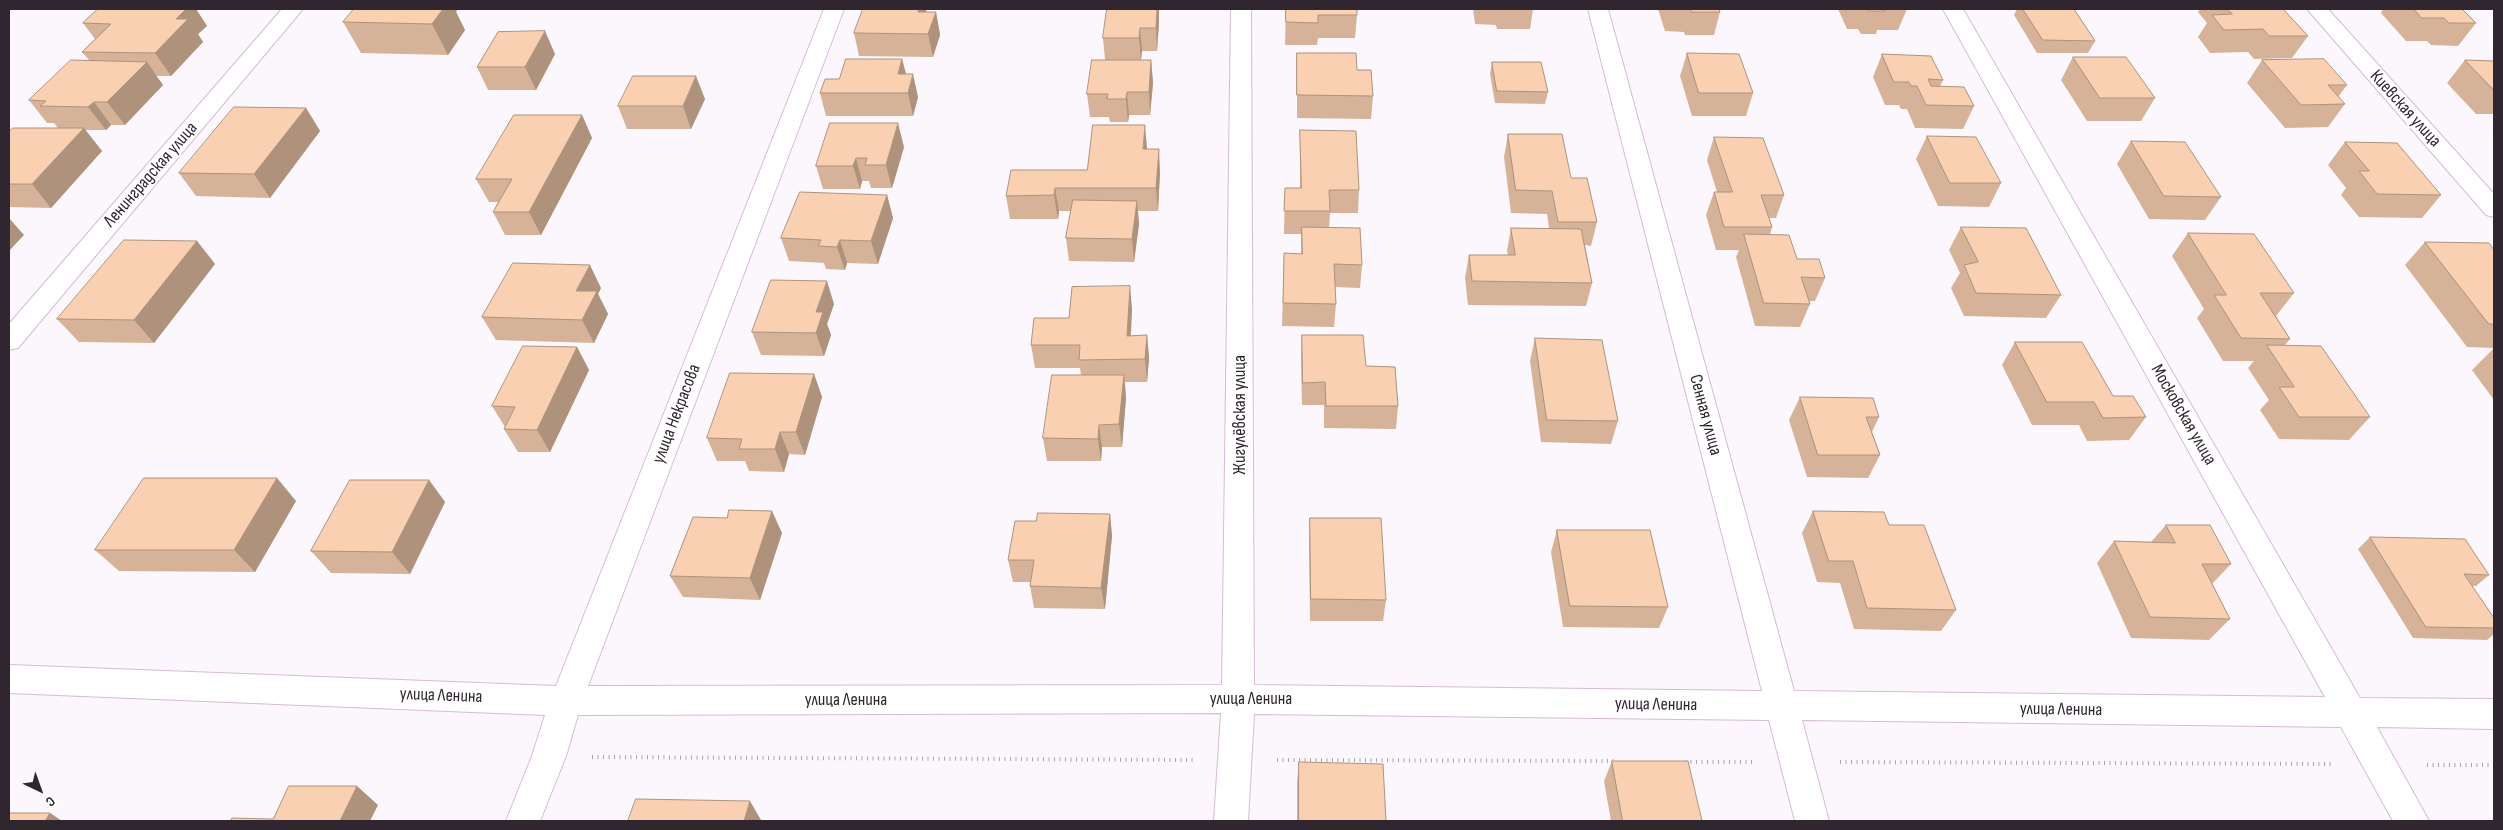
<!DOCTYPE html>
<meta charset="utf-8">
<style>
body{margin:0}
#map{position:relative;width:2503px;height:830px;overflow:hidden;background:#fcf7fd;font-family:"Sofia Sans Condensed",sans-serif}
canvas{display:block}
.frame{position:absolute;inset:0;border:10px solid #2f2630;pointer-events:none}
.north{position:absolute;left:15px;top:765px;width:50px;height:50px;-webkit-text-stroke:4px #fff;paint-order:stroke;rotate:138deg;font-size:14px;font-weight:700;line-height:20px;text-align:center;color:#2f2630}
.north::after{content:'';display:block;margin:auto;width:18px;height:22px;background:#2f2630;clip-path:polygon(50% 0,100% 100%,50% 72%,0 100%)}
</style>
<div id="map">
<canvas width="2503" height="830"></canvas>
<div class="frame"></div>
<div class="north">С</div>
</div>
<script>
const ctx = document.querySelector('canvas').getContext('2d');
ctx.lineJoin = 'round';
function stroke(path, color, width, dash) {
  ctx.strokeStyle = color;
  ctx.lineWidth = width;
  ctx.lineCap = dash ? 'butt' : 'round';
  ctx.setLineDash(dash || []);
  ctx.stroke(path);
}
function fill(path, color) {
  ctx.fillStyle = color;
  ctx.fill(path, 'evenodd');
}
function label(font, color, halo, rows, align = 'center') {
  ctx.font = font + ' "Sofia Sans Condensed",sans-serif';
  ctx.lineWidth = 4;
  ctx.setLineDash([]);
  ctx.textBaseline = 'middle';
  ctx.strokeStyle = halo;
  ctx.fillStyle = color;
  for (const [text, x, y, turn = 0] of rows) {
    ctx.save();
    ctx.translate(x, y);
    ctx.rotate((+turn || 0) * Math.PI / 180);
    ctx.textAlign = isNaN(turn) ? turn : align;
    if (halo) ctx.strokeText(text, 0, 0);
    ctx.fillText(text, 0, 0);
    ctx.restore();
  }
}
const path = new Path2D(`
 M592,757L1193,760
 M1277,760L1616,761
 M1685,762H1753
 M1840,762L2333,764
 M2427,765H2494`);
const minor = new Path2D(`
 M282,9H303L18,348L9,350V324Z
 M824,9H844L588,686L1222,685L1231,9H1251L1254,685L1762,691L1588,9H1608L1794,691L2325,697L1943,9H1963L2360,698L2494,699V729L2377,727L2429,821H2393L2341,727L1802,720L1829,821H1795L1769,720L1254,714L1248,821H1214L1221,713L578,715L566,756L540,821H506L532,756L545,715L9,693V665L556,686Z
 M2307,9H2328L2494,194V217L2486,215Z`);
const wall = new Path2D(`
 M98,9H196L207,26L198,34L203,42L171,76H156L163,85L125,125H111L106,130H85L102,151L51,208L9,207V132L58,128L54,123H47L29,100L89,60L82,52L95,39L83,23Z
 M1286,9L1357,15L1355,38H1318L1317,45H1285Z
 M1473,9H1533L1530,29H1497L1496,25L1475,24Z
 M1658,9H1719L1720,12L1714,35H1685L1684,32L1665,31Z
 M1838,9H1907L1898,30H1877L1876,34H1861L1858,29H1847Z
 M2017,9H2074L2095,41L2088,53H2037L2014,15Z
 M2200,9H2283L2308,36L2292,58L2254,59L2248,52L2210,53L2198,37L2207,23L2198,12Z
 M2383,9H2462L2476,23L2458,46L2431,45L2427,41H2406L2381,13Z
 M456,12L465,30L448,55L361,53L343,22Z
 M927,12H936L940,35L933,57L859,56L854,33Z
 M1159,22L1157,51H1142L1141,60H1151L1153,83L1150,115H1129L1128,122H1110L1109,117H1090L1087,94L1105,60L1103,38Z
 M1297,53L1357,70L1373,96L1371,119L1297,118Z
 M1687,53L1753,93L1746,116H1692L1680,76Z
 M555,54L536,90H488L477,67Z
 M1882,54L1943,80L1940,86L1974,106L1963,129L1915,128L1907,109H1901L1899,105H1885L1873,77Z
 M2073,57L2155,98L2141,121H2087L2061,80Z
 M902,59L906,74L918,97L913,116H826L820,93L839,79Z
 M2262,60L2347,85L2338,97L2345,104L2328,127L2285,128L2247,83Z
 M2465,60L2494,61V114H2476L2447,83Z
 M1492,62L1548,92L1545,104L1495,103L1490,74Z
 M705,99L691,129H627L618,106Z
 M306,108L320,131L270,198L196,196L179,173Z
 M582,115L592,138L541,235H505L493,212L498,202H489L476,179Z
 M1300,130L1359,190L1358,213H1330L1329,228L1362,265L1360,288L1335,287L1336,304L1334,327L1282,326L1284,253L1301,254V234H1284L1285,188H1300Z
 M1508,134L1571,178L1597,222L1591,246L1585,245L1592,283L1586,306L1468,305L1465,278L1469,255H1508L1507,251L1511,228H1549L1547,214L1511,213L1504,157Z
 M1927,136L2001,183L1989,207L1938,206L1916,159Z
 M1714,137L1784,195L1776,218H1769L1772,227L1770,235L1797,259L1825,278L1815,301H1809L1810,304L1800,327L1755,326L1736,257L1739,250H1716L1706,215L1714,192H1717L1707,160Z
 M2131,141L2221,197L2205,220L2149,219L2117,164Z
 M2345,142L2441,195L2422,218L2359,217L2341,195L2346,188L2328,165Z
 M904,147L892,188H871L869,181H862L860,189H823L816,166Z
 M1147,149L1160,172L1158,211H1138L1139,224L1134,262L1069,261L1066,238L1071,211H1059L1058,219H1010L1006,196L1087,170Z
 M887,195L893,218L878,264L847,263L845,270L826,269L824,263L789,261L781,238Z
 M1961,227L2061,295L2046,318L1964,316L1951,288L1960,273L1949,250Z
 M2188,233L2294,293L2276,316L2290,339L2285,345L2370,417L2349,440L2279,439L2260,410L2269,400L2248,368L2254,361H2223L2197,318L2204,309L2172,256Z
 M197,241L215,264L154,343L79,342L57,319Z
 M2425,242L2494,250V400L2472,370L2494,348L2467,347L2405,265Z
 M601,288L598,294L608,314L594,343L496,340L482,317Z
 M834,304L827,324L831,335L824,356L761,355L752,332Z
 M1132,309L1131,336L1147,335L1149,358L1147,382H1125L1126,398L1122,447H1102L1101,461H1047L1043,438L1081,375L1080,368H1035L1031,345L1069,318Z
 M1302,335L1366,366L1398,406L1396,429L1324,428V405H1302L1301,358Z
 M1535,338L1618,421L1611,444L1541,442L1530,361Z
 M2015,342L2113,396L2146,417L2129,440L2087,441L2079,425H2032L2002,365Z
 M577,347L589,370L550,452H518L504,429L505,427L492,406Z
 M814,374L822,397L805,455L789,454L784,472L749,471L745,461H717L707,438Z
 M1800,397L1879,417L1872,432L1880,455L1868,478L1807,477L1789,420Z
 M429,480L445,502L410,574L331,573L311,551Z
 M296,501L255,572L119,571L95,550Z
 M1813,511L1889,525L1956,610L1941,631L1854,629L1840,583L1817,582L1802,533Z
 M1110,514L1112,536L1105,609L1034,608L1030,586V582H1013L1008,560L1036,521Z
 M1310,518L1386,600L1383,621H1310L1309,540Z
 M2166,525L2231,564L2212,584L2230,619L2209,640L2131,638L2097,563L2114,541L2151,542Z
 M1557,530L1668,607L1659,628L1563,627L1551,552Z
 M782,533L760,600L683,597L670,576Z
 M2370,537L2489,575L2476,586H2472L2494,618V634L2487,640L2413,638L2358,549Z
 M1612,761L1702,821H1611L1604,781Z
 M1299,762L1386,821H1297V782Z`);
const shadedWall = new Path2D(`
 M186,9H196L207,26L198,34L203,42L171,76L155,53L176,19Z
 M432,9H458L456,12L465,30L448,55L432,24Z
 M919,9H926L928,18L918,12Z
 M1157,9H1159V22L1157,51L1156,28Z
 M936,12L940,35L933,57L928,34Z
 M1140,28L1142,51L1141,60L1139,38Z
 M545,31L555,54L536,90L525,67Z
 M902,59L908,82L898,74Z
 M1151,60L1153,83L1150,115L1149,92Z
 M147,62L163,85L125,125L107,102Z
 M913,74L918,97L913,116L908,93Z
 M696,76L705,99L691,129L683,106Z
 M1127,92L1129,115L1128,122L1126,99Z
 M94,102L111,125L106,130L88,107Z
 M306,108L320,131L270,198L254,174Z
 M582,115L592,138L541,235L529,212Z
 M898,123L904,147L892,188L886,165Z
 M1145,125L1147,148L1145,172L1143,149Z
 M84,128L102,151L51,208L32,184Z
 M1159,149L1160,172L1158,211L1156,188Z
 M856,158L862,181L860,189L853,166Z
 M1055,188L1059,211L1058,219L1054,195Z
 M887,195L893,218L878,264L871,241Z
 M1137,201L1139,224L1134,262L1132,239Z
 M9,218L24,235L9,251Z
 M840,240L847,263L845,270L837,247Z
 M197,241L215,264L154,343L134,320Z
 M590,265L601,288L598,294L608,314L594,343L582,320L576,291Z
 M827,281L834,304L827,324L831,335L824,356L816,333V312Z
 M1130,286L1132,309L1129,359L1127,336Z
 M1147,335L1149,358L1147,382L1145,359Z
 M577,347L589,370L550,452L537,430Z
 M814,374L822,397L805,455L796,432Z
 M1124,375L1126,398L1122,447L1119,424Z
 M1099,425L1102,447L1101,461L1098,439Z
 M780,432L789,454L784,472L775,449Z
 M277,478L296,501L255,572L234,550Z
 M429,480L445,502L410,574L392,552Z
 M772,511L782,533L760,600L750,578Z
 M1110,514L1112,536L1105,609L1101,588Z
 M357,786L378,805L370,821H340Z
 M750,801L761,820V821H744Z
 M50,813L62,821H45Z`);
const building = new Path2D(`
 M98,9H186L176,19H188L155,53L82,52L111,24L83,23Z
 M354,9H443L432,24L343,22Z
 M863,9H919L918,12H936L928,34L854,33Z
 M1107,9H1157L1156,28H1140L1139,38H1103Z
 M1286,9H1357V15H1318V23L1286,22Z
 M1675,9H1719L1720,12H1692L1690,9Z
 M1868,9H1883L1885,11H1869Z
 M2023,9H2074L2095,41L2043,40Z
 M2227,9H2283L2308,36H2269L2263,29L2224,30L2212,15L2232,14Z
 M2414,9H2462L2476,23H2449L2444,18H2422Z
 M545,31L525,67H477L498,32Z
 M1297,53H1356L1357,70H1371L1373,96L1297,95Z
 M1687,53L1739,54L1753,93H1699Z
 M1882,54L1931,56L1943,80L1928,79L1931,86L1964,87L1974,106L1926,105L1917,86H1911L1909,82H1894Z
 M2073,57H2126L2155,98H2100Z
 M846,59H902L898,74H913L908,93H820L825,79H839Z
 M2324,59L2347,85H2328L2345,104L2301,105L2262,60Z
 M71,60L147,62L107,102H94L88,107L40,106L46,101L29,100Z
 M1092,60H1151L1149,92H1127L1126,99H1107L1108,94H1087Z
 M2465,60L2494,61V90Z
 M1492,62H1541L1548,92L1497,91Z
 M633,76H696L683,106H618Z
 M234,107L306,108L254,174L179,173Z
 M514,115H582L529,212H493L512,179H476Z
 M830,123H898L886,165H865L867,158H856L853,166H816Z
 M1093,125H1145L1143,149H1159L1156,188H1055L1054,195L1006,196L1011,170H1087Z
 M13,128H84L32,184H9V132Z
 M1300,130L1356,131L1359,190H1329L1330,211H1284L1285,188H1301Z
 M1508,134H1562L1571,178H1587L1597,222H1558L1552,191L1516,190Z
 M1927,136L1976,137L2001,183H1950Z
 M1714,137L1763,138L1784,195H1761L1772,227H1724L1714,192H1732Z
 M2131,141L2185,142L2221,197L2164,196Z
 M2345,142L2397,143L2441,195L2377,194L2359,171H2369Z
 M800,192L887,195L871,241L840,240L837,247L818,246L821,240L781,238Z
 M1073,200L1137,201L1132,239L1066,238Z
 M1302,227L1360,228L1362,265L1334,264L1336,304L1283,303L1284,253L1302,254Z
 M1961,227L2026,228L2061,295L1976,293L1964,265L1978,262Z
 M1511,228L1581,229L1592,283L1472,281L1469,255H1515Z
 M2188,233L2254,234L2294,293H2260L2290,339L2241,338L2214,295H2226Z
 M1744,234L1789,235L1797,259H1819L1825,278L1801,277L1810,304L1764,303Z
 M124,240L197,241L134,320L57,319Z
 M2425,242L2489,243L2494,250V324H2489Z
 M513,263L590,265L576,291H597L582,320L482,317Z
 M771,280L827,281L816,312H823L816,333L752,332Z
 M1130,286L1127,336L1147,335L1145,359L1079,360L1080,345H1031L1034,318H1069L1072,287Z
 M1302,335H1363L1366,366L1395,367L1398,406H1326L1325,382L1303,383Z
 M1535,338L1602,340L1618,421L1547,420Z
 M2015,342H2082L2113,396H2133L2146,417L2103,418L2094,402H2047Z
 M2267,345L2321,346L2370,417H2299L2279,387H2294Z
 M523,346L577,347L537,430L504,429L515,407L492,406Z
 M730,373L814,374L796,432H780L775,449H739L742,439L707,438Z
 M1052,375H1124L1119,424L1099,425L1098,439L1043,438Z
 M1800,397L1873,398L1879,417H1866L1880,455H1818Z
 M144,478H277L234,550H95Z
 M350,480H429L392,552L311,551Z
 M729,510L772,511L750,578L670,576L693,517L727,518Z
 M1813,511L1884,512L1889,525H1924L1956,610L1867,608L1853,561H1829Z
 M1038,513L1110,514L1101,588L1030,586L1034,560H1008L1015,521H1036Z
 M1310,518H1381L1386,600L1311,599Z
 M2166,525H2210L2231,564H2202L2230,619L2150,617L2114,541L2175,543Z
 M1557,530H1650L1668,607L1570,606Z
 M2370,537L2465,539L2489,575L2464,574L2494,618V628L2426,627Z
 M1612,761H1688L1702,821H1623Z
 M1299,762L1383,764L1386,821H1299Z
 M289,786H357L340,821H230L232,818L273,819Z
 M636,799L750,801L744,821H628Z
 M9,813H50L45,821H9Z`);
const streetNames = [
 ["Киевская улица",2405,109,48],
 ["Ленинградская улица",151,175,-49],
 ["улица Некрасова",677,414,-69],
 ["Жигулёвская улица",1240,415,-90],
 ["Сенная улица",1705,415,75],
 ["Московская улица",2183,415,60],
 ["улица Ленина",441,696,2],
 ["улица Ленина",1251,699],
 ["улица Ленина",846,700],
 ["улица Ленина",1656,705,1],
 ["улица Ленина",2061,710,1]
];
stroke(minor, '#d4bcd5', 2);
stroke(path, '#aaa3ab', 4, [1, 4.5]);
fill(minor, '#fff');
fill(wall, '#d6b398');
fill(shadedWall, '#ae927c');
fill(building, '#f9d0b1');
stroke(building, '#ae927c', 1);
label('18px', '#2f2630', '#fff', streetNames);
</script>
